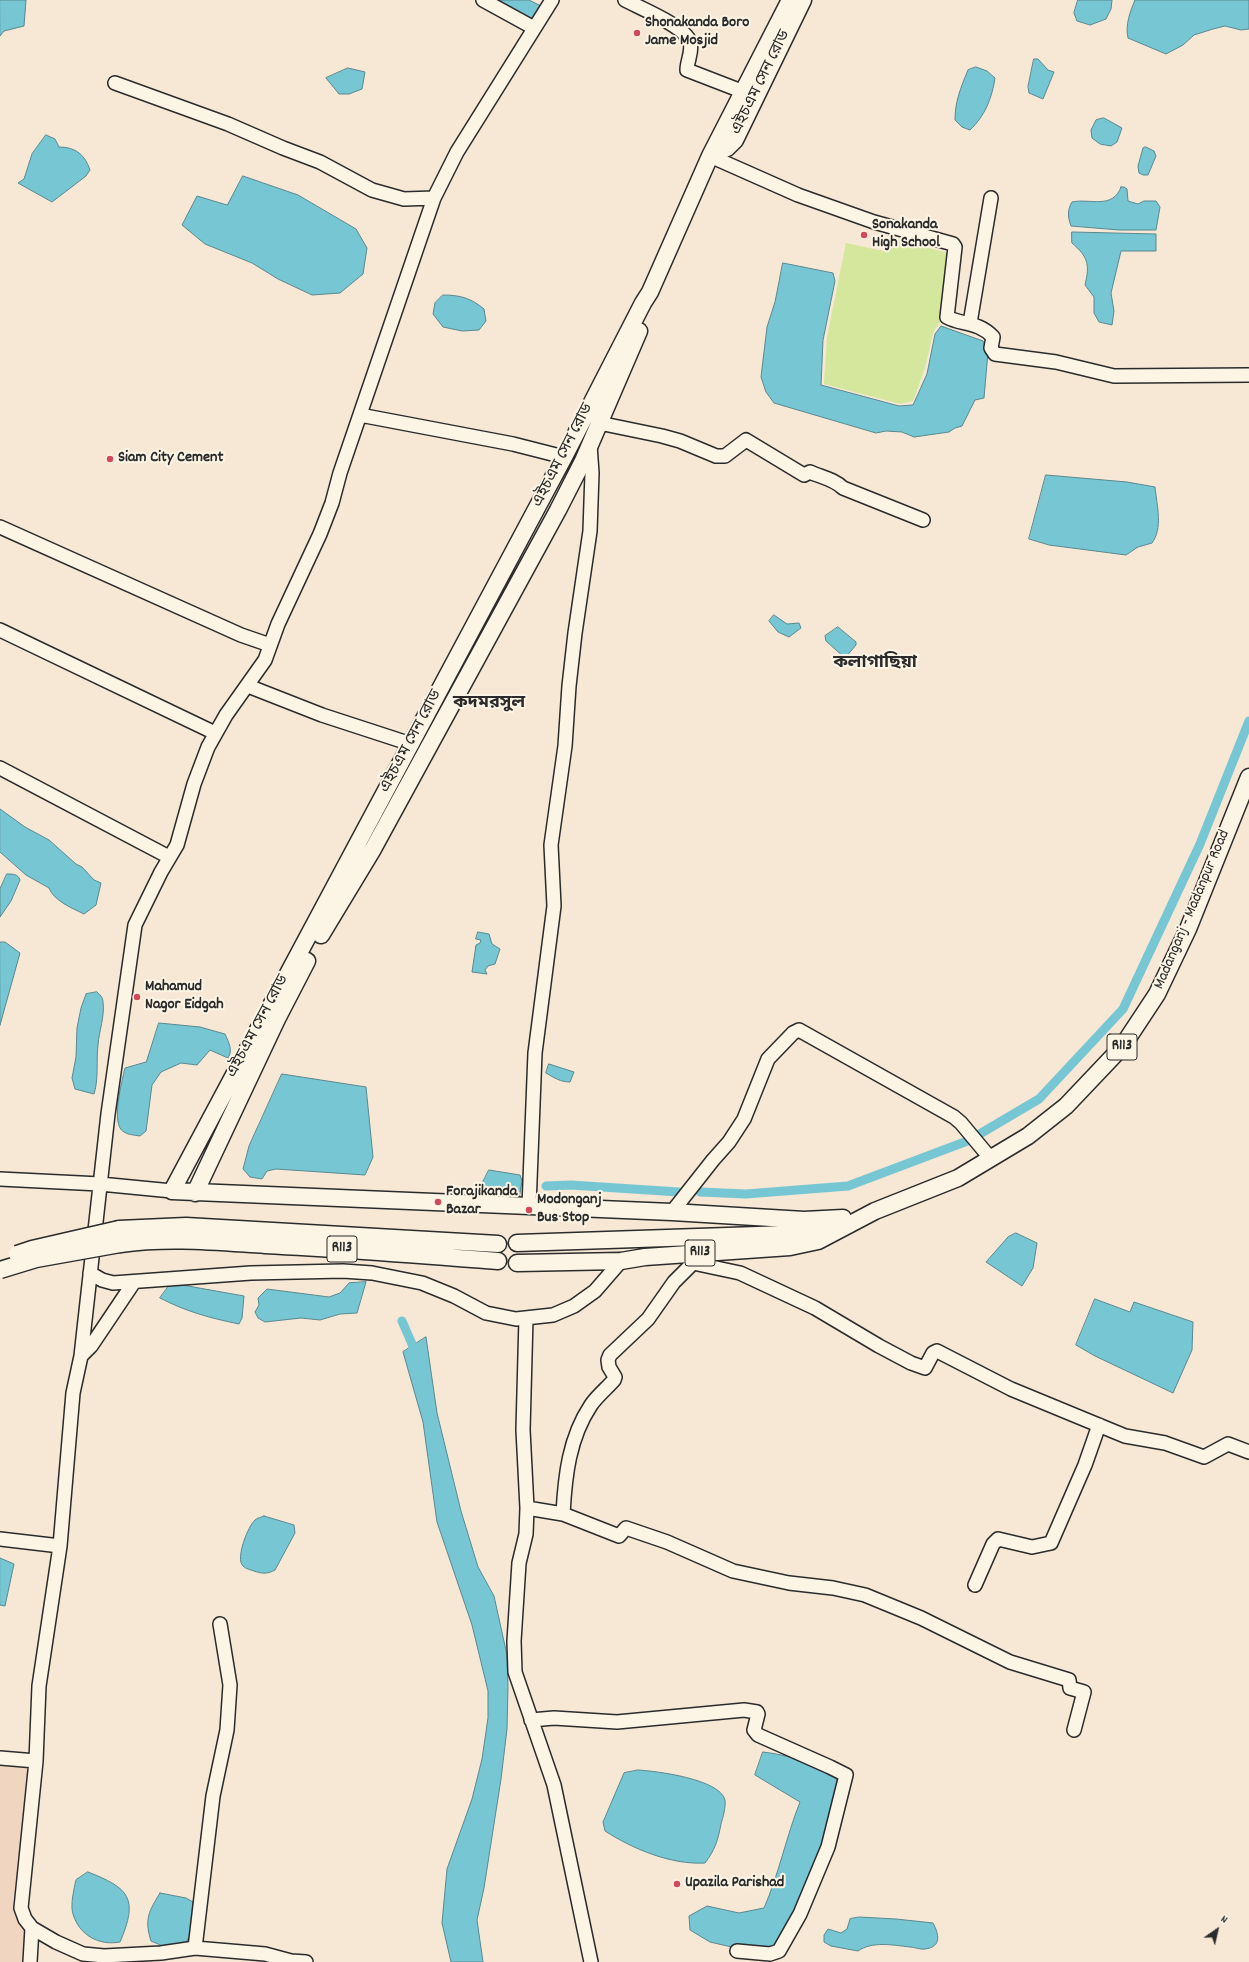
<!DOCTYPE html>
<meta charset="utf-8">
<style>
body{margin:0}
#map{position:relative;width:1249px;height:1962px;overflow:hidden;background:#f7e7d5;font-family:Dekko,sans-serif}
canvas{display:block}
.north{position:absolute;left:1197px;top:1910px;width:40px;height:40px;-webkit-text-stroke:3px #fcf5e5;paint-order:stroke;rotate:34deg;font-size:11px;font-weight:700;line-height:16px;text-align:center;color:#2b2b2b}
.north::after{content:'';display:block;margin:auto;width:14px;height:18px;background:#2b2b2b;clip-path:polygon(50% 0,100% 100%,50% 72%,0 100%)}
</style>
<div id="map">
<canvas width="1249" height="1962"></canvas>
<div class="north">N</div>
</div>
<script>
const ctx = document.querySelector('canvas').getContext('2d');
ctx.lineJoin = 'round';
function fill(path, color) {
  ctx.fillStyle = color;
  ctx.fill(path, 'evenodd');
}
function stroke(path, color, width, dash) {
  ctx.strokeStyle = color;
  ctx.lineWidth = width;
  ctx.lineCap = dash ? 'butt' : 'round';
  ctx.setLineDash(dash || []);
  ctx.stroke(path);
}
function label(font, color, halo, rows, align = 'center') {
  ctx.font = font + ' Dekko,"Noto Sans Bengali",sans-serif';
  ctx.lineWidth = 4;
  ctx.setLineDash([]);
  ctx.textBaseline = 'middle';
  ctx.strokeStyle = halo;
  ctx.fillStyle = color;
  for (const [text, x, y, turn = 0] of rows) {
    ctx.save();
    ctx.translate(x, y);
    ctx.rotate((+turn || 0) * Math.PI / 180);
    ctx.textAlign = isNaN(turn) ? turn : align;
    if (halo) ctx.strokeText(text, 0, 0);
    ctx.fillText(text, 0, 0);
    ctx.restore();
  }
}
const built = new Path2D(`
 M0,1766L31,1768L13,1903L26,1928L23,1962H0Z`);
const green = new Path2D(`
 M886,237L956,255L949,322L939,323L933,333L925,368L913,401L900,404L824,384L827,337L846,243L883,251Z`);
const water = new Path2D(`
 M0,0H26L24,26L4,31L0,36Z
 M495,0H529L541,6L531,20Z
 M1078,0H1112L1111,9L1106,19L1090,25L1077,21L1074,13Z
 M1135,0H1249V29L1241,30L1225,26L1213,29L1194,35L1183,45L1166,54L1128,38C1125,25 1130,12 1135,0Z
 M1034,59H1038L1048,70L1054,72L1043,99L1029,93L1028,87Z
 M976,67L987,71L995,78C992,98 985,116 970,130L962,127L955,120C955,101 961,87 968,70Z
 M348,68L365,72L362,89L349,94H339L326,78Z
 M1104,118L1122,128L1117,142L1111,146L1100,144L1092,138L1091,130L1096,120Z
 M46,135L55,139L59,147C76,147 85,155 90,170L86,176L52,202L18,183L24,179L32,154Z
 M1146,147L1154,151L1156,156L1148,175H1143L1139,173L1138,166L1143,148Z
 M243,176L298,195L356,229L367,248L363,274L340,293L312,295L278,279L252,263L205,244L182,225L197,196L227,205Z
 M1121,187H1124L1127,189L1128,201L1138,204L1144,201H1156L1160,207L1156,230H1119L1071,226C1068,218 1067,210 1072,202C1089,198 1113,210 1121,187Z
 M1072,232L1156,234V251H1121L1111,293L1114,311L1112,325L1099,322L1094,313V297L1085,285C1090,264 1088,257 1072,243Z
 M783,263L833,273L835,281L823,340L821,385L899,406L913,405L927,374L935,334L941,326L983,341L988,352L984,398L975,400L962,426L955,428L949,432L914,437L902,432L886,431L876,433L774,403L766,392L761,377L767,327L775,302Z
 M443,295C460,295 471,298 484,309L486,321L479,330L462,331L443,327L433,314L435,303Z
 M1046,475L1127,482L1155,487C1157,506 1163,528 1152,543L1138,547L1126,555L1049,545L1029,539Z
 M774,615L787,624L799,623L801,628L789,637L778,632L769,621Z
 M838,627L856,642V645L845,658L826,641L825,636Z
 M0,809L25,827L49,840L76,864L82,867L94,880L101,883L96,905L84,914C72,908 54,901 49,888L26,875L0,852Z
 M7,874C13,874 18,874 20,880L11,901L0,917V889Z
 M478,932L489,934L492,944L500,949L495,964L488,966L485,970L487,974L472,972L476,945L480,943L481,940L476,939Z
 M0,942H5L20,953L0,1025Z
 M97,992C100,995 103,997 103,1002C105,1016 99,1031 98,1045C96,1061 99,1078 94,1094L75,1089L72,1078L76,1057L77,1028L81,1008L86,994Z
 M159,1023L200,1027L225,1034C229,1043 233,1050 228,1058L210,1050L197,1065L181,1063L161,1072L152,1085L146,1131L140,1136C135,1135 128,1135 124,1132C110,1125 122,1081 125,1068L146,1062Z
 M549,1064L574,1072L570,1082C561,1082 554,1078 546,1073Z
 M282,1074L366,1087L373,1157L365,1175L276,1169L267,1171L262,1179L250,1177L243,1169L249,1146Z
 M489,1170L520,1175L522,1181L519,1199C504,1198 491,1199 481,1186Z
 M1016,1233L1037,1243L1033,1268L1022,1286L986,1262L1008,1237Z
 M366,1282L357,1313L340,1314L320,1320L301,1318L265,1322L258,1318L255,1312L259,1305L258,1298L267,1289L329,1297L340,1293L349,1283Z
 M171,1283L244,1296L242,1318L239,1324C210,1318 187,1312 160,1298Z
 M1095,1299L1130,1312L1134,1302L1193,1322L1192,1350L1173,1393L1095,1356L1076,1345Z
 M426,1337L437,1413L461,1511L478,1567L494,1596L507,1655L508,1688L507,1729L501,1779L484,1888L477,1920L483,1962H451L442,1923L447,1869L472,1799L482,1759L488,1718V1691L472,1625L437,1522L423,1422L403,1352Z
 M264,1516L294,1525L295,1533L275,1570C268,1574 262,1574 254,1571C251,1570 246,1569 243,1566C235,1559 248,1526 255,1520C257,1518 262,1517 264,1516Z
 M0,1558L14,1564L5,1606L0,1605Z
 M763,1752C791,1755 813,1764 837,1778L833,1812L824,1844L777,1950L740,1949L710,1942L690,1930L689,1916L707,1906L739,1913L764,1908C779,1874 786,1837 800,1802L755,1775Z
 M638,1770C656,1771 720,1779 725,1800C726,1807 723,1817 721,1824C718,1840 715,1850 705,1863C671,1865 633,1849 605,1831L603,1822L624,1773Z
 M88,1872C129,1888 139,1898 120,1942C99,1946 79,1935 73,1914C70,1905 74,1889 76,1880Z
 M160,1893L186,1898L193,1902L191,1932L186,1943L165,1947L151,1941C144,1919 149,1911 160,1893Z
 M859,1917L896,1919L933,1923C939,1934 942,1947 925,1949C921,1950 914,1947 910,1947C893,1945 872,1941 858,1951L831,1946L824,1942V1935L828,1929L841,1933L847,1929L850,1919Z`);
const canal = new Path2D(`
 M978,1135L1039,1099L1123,1009L1200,844L1249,721
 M546,1186L571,1185L679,1192
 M700,1192L746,1194L848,1186L970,1140
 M402,1321L412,1344L415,1356`);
const minor = new Path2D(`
 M483,0L534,28
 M625,0C640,8 685,26 690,42C693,51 687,61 687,70L744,92
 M115,83L228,124L283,148L320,162L372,190L404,199L434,198
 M710,156L798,195L874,222L953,244L955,247L947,317C961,325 978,321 993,337L991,348L995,354L1056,362L1114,376L1249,375
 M970,323L991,198
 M360,415L513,444L564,457
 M599,423L662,436L680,441L716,456H725L746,440L804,475L810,472C821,477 834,479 843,488L923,520
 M0,527L241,635L270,645
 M0,630L215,733
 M248,686L322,715L411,744
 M0,768L169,857
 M0,1179L100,1184L172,1191
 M529,1206L535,1053L554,906L551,845L565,746L569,686L575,633L590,531L592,473L590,445
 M672,1212L713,1160L729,1142L744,1119L768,1059L793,1033L799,1030L954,1117L961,1123L991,1159
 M90,1273L102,1280L113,1283L251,1273L343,1271L372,1273L422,1283L454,1296L486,1313L516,1319L553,1315L574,1306L595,1291L621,1261
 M526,1318L523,1430L527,1508L526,1534L519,1563L514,1641L515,1672L554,1785L591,1962
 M81,1356L91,1346L134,1282
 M527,1508L563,1514L619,1536L626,1528L667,1542L733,1571L789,1583L833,1588L865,1595L921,1618L1010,1662L1069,1680L1070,1688L1084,1692L1074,1730
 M563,1514C565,1476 569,1438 591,1405C597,1396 607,1388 614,1380L615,1377L609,1367L608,1360L610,1355L648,1319L674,1282L693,1263L740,1273L815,1308L879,1346L911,1363L925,1368L933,1353L937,1351L1011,1389L1125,1436L1165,1443L1204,1457L1228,1444L1249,1452
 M0,1539L60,1546
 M975,1585L993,1544L998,1539L1032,1547L1051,1543L1085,1465L1099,1425
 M531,1720L554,1718L617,1722L744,1710L757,1712L758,1714L754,1730L758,1735L830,1767L846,1775L828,1847L800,1914L779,1951L770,1954L737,1951
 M0,1758L36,1761
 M32,1928L56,1942L83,1954L104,1956L161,1953L195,1948L265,1954L291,1961L306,1962
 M195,1948L213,1796L227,1730L230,1685L220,1624
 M30,1962L32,1928L25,1919L21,1908L36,1761L39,1686L60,1546L73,1393L81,1356L108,1114L135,925L161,872L177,845L194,784L208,747L226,715L265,660L278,624L320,534L332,503L340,473L434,198L457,152L552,0`);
const major = new Path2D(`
 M790,0L710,156L650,292L643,303L564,457L172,1191L672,1212L804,1220L843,1218
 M710,156L727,148L735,140L803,0
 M321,935L373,849L558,510L583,461L639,331
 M195,1193L277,1019L307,961
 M119,1229L186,1226L498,1244
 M517,1243L788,1234L821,1225
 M120,1244C169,1237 217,1242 265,1245C343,1249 421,1255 498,1261
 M517,1263L621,1261L645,1257L790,1247L818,1241L875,1211L958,1178L1028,1136L1066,1106L1122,1047L1157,994L1188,929L1249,777`);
const majorBridge = new Path2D(`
 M17,1254L32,1249L119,1229
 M0,1270L36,1259L120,1244`);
const markers = [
 [637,33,4,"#d1495b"],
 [864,235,4,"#d1495b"],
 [110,459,4,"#d1495b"],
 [137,997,4,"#d1495b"],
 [438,1202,4,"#d1495b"],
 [529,1210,4,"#d1495b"],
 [677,1884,4,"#d1495b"]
];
const shields = [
 [1122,1047,30],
 [342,1249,30],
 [700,1253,30]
];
const shieldNames = [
 ["R113",1122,1047],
 ["R113",342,1249],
 ["R113",700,1253]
];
const poiNames = [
 ["Shonakanda Boro",645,24],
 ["Jame Mosjid",645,42],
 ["Sonakanda",872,226],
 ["High School",872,244],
 ["Siam City Cement",118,459],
 ["Mahamud",145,988],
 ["Nagor Eidgah",145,1006],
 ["Forajikanda",446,1193],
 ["Bazar",446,1211],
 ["Modonganj",537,1201],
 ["Bus Stop",537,1219],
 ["Upazila Parishad",685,1884]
];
const streetNames = [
 ["এইচএম সেন রোড",762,83,-64],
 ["এইচএম সেন রোড",564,456,-63],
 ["এইচএম সেন রোড",412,742,-62],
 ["Madanganj - Madanpur Road",1193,910,-67],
 ["এইচএম সেন রোড",259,1027,-62]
];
const quarterNames = [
 ["কলাগাছিয়া",875,665],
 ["কদমরসুল",489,705]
];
fill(built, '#f0d6c1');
fill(green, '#d5e79c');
fill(water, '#77c6d3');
stroke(water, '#598890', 1);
stroke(canal, '#77c6d3', 9);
stroke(minor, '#2b2b2b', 16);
stroke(major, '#2b2b2b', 19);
stroke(minor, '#fcf5e5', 13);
stroke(major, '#fcf5e5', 16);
stroke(majorBridge, '#2b2b2b', 19, []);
stroke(majorBridge, '#fcf5e5', 16);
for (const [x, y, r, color] of markers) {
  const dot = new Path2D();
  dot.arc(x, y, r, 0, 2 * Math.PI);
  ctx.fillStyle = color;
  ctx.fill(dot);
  stroke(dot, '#fcf5e5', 1.5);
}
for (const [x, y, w] of shields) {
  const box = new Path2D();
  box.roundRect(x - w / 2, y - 13, w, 26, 3);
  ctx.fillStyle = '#fcf5e5';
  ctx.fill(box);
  stroke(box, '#2b2b2b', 1);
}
label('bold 15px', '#2b2b2b', null, shieldNames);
label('bold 16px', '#2b2b2b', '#fcf5e5', poiNames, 'left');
label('16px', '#2b2b2b', '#fcf5e5', streetNames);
label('bold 18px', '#2b2b2b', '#fcf5e5', quarterNames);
</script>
